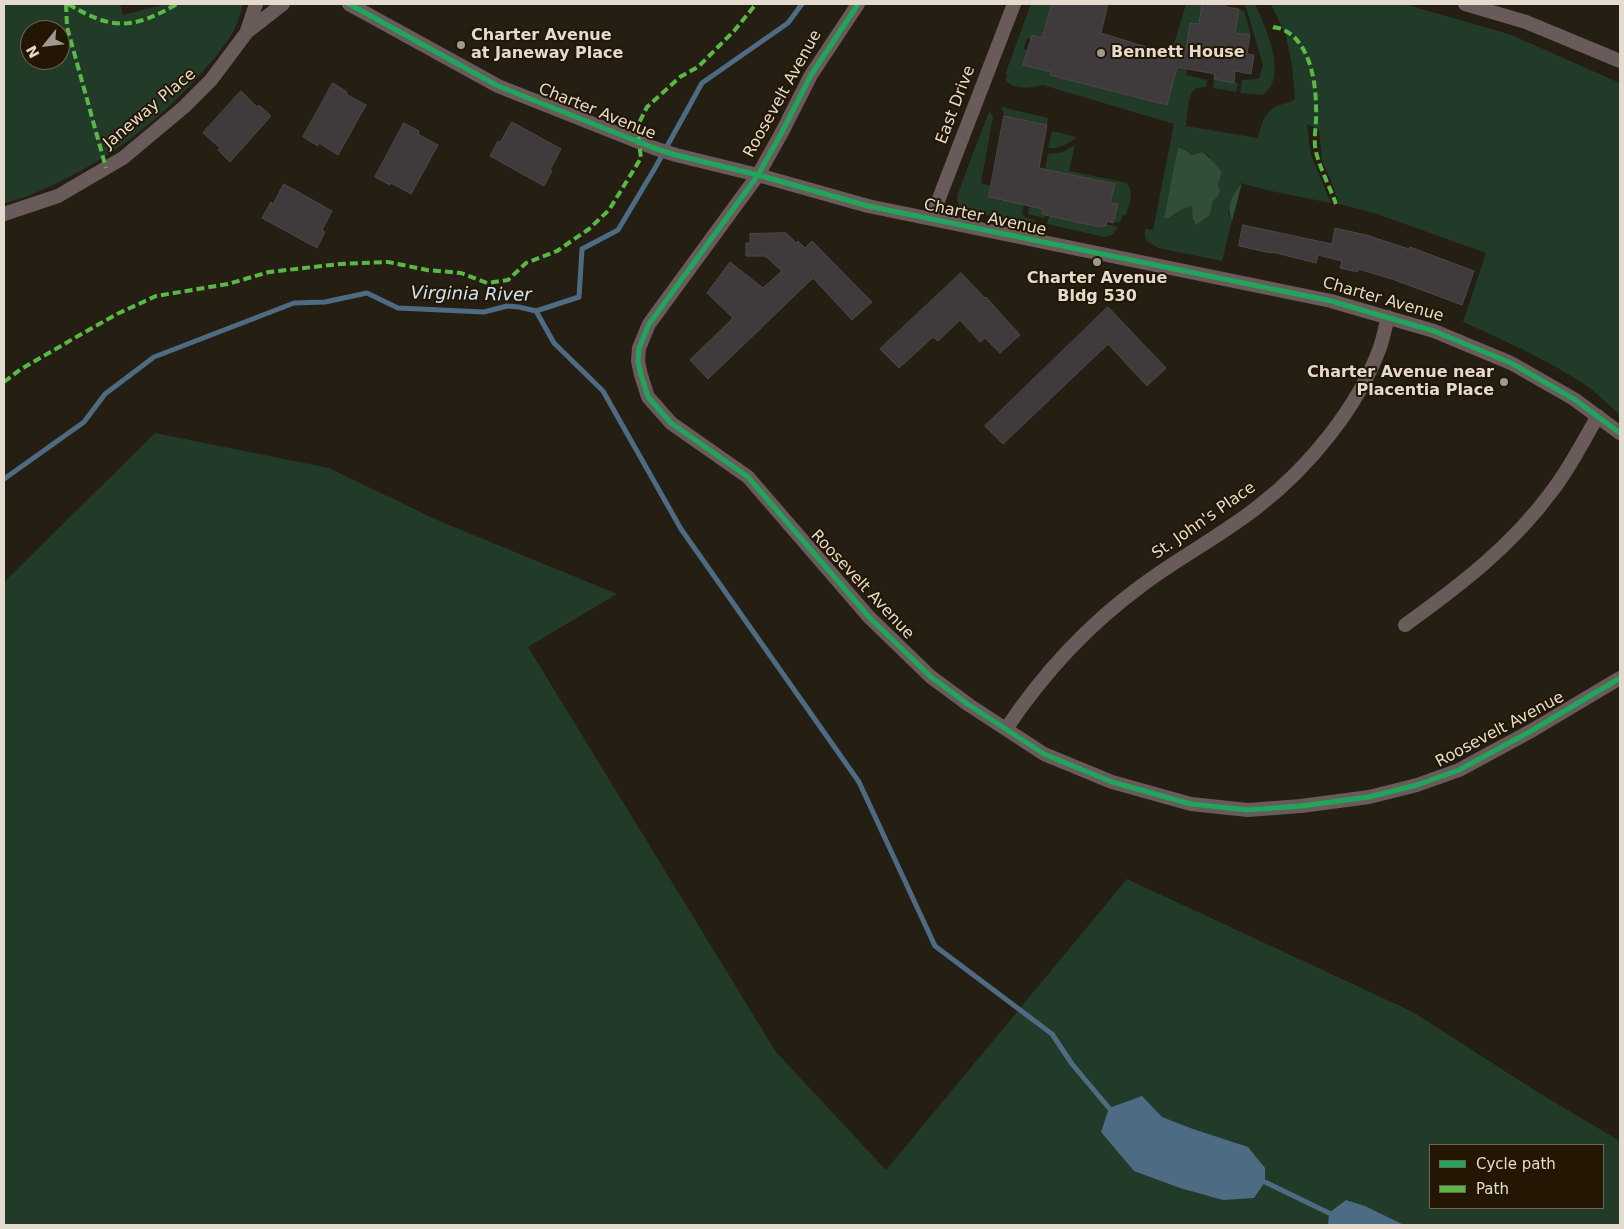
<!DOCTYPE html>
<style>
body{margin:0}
#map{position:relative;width:1624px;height:1229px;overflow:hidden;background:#251e13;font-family:"DejaVu Sans",sans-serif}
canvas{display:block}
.frame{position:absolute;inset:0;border:5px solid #e4dbce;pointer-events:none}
.legend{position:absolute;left:1429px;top:1144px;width:175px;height:65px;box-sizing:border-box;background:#231703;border:1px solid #706554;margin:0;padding:6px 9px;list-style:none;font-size:15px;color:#e4dbce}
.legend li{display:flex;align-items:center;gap:10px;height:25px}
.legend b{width:25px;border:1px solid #706554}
.north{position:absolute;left:20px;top:20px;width:50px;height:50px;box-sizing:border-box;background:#231703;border:1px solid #706554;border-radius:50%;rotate:241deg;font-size:14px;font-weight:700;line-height:20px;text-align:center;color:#e4dbce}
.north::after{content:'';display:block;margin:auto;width:18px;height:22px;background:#a1998d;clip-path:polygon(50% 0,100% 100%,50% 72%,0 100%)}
</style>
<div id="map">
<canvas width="1624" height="1229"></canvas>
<div class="frame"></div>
<ul class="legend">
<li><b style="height:6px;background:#20a55d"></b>Cycle path</li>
<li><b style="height:6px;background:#58b947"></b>Path</li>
</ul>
<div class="north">N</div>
</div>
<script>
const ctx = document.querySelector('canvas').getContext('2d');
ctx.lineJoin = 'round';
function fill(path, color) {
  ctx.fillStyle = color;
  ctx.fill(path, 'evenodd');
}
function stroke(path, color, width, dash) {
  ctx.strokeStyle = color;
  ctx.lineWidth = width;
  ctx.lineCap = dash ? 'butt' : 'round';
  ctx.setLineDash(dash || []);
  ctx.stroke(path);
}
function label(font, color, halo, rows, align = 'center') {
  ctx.font = font + ' "DejaVu Sans",sans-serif';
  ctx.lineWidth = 4;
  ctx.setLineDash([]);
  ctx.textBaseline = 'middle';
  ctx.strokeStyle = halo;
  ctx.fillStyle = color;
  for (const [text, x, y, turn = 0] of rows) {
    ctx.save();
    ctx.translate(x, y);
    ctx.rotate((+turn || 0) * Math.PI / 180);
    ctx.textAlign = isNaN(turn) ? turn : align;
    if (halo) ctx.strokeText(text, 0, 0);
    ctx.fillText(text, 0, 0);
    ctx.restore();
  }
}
const green = new Path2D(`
 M4,4H120L123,15L165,4H242C240,29 221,51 205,69C164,116 117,154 61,181C43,190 23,199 4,203ZM30,30H60V60H30Z
 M1031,4H1052L1048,15L1049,23H1046L1042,38L1032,35L1031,39L1027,38L1024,49L1027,50L1023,65L1051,72L1050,75L1134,97L1135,93L1175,52L1165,47L1173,48L1186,4H1202L1199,24L1190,23V50L1186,75L1207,80L1206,87C1202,87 1197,87 1194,90C1188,95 1187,118 1186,126L1258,138C1261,125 1265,109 1280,105C1287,103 1290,103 1295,98L1292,66L1286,36L1271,4H1404L1509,34L1620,83V415C1609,405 1597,393 1584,384C1546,359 1505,341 1463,322L1486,253L1374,213L1339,204L1330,178L1322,161L1319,130L1307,124L1311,155L1331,203L1266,190L1241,183L1228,212L1232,221L1222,261L1158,248L1148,242L1145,238V229L1153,230L1174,124L1043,85C1030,88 1014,91 1005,79L1007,78L1006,72ZM1179,147L1185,150L1192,155L1202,152L1208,155L1222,174L1218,184L1220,190L1213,201L1210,215L1205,219L1193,222V206L1183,209L1173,216L1164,218Z
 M1245,4H1255C1265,25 1290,79 1262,95L1240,93L1242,80L1259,79L1263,65Z
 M1239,9L1244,11L1251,35L1235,33Z
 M1214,79L1238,83L1236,92L1213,88Z
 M1001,107L1048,118L1047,125L1005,116Z
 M990,111L993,117L981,183L991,186L989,197L1002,201V200L1026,199C1021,214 1019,216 1035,220V222L971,213C962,210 957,206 957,196L988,114Z
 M1052,131L1077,137C1068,144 1060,149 1048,148Z
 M1075,145L1069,171L1127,183C1135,192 1129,205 1126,215H1123L1120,222L1113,223L1117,205L1110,203L1115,185L1112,183H1106L1075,176L1042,184L1048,154L1063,152Z
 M1029,206L1043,209L1042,213L1045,214V218L1028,214Z
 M1049,216L1103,227L1106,224L1118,227L1113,234L1105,237L1047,224Z
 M155,433L329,468L437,520L617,594L528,647L776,1052L886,1170L1127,879L1413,1012L1539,1093L1620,1141V1225H4V582ZM1430,1145H1603V1208H1430Z`);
const forest = new Path2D(`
 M1178,147L1185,150L1192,155L1202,152C1208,156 1220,167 1222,174L1218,184L1220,190L1218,196L1213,201L1210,215L1196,225L1193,219L1192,206L1183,209L1169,218H1164Z
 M1242,183L1232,221C1226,206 1232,195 1242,183Z`);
const water = new Path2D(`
 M1142,1096L1162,1117L1193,1129L1248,1147L1265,1168V1182L1254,1198L1223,1200L1180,1188L1134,1171L1101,1132L1109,1108Z
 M1346,1200L1365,1206L1404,1225H1328L1329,1213Z`);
const stream = new Path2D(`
 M536,311L554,343L603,391L681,529L859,782L935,946L1052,1034L1072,1064L1109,1108
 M4,479L84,422L105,394L154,357L294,303L325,302L367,293L398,308L484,312L507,306L519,307L536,311L579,297L582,249L618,230L655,168L702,83L788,23L802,4
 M1265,1182L1329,1213`);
const building = new Path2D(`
 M1052,4H1108L1101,33L1153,49L1165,47L1185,57L1190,23L1199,24L1202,4H1227L1226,7L1239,9L1235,33L1250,35L1247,54L1254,55L1251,74L1235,71L1234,83L1214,79L1215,74L1177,67L1167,105L1050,75L1051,72L1023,65L1032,35L1042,38Z
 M333,83L347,92L346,94L366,105L338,155L319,143L318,146L303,137Z
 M241,91L257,107L259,105L271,116L230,162L218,150L220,148L203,133Z
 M1004,116L1047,125L1039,168L1115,184L1110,203L1118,204L1113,223L1107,221L1106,226L1103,225V227L1086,224L1045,215L1042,213L1043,209L989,197Z
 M512,122L561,149L550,170L552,171L544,186L490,156L498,141L500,142Z
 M404,123L419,131L418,134L438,145L411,194L391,183L390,185L375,177Z
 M284,184L332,211L322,230L325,232L317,248L262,218L271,202L273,204Z
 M1243,225L1332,244L1335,228L1366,235L1409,249L1410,247L1474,271L1462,305L1392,279L1358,269V272L1340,268L1342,261L1318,255L1316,263L1272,252L1271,253L1239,246Z
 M786,233L796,243L798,241L805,248L812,241L872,302L852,320L813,278L708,379L690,360L733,318L707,293L730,262L763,288L782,271L765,256H746V243H750V234Z
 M961,273L985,298L986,297L1020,335L1000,353L985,338L980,342L960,320L938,341L933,337L899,368L880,349Z
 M1108,307L1166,368L1147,386L1108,344L1003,444L985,426Z`);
const minor = new Path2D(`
 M349,4L498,86L654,148L676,155L758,175L868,206L1331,301L1434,331L1511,363L1574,399L1620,433
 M858,4L811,75L781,134L758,175L649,324L639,348L638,361L641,375L648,397L671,423L748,477L869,617L931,677L969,705L1044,754L1112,782L1191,804L1248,810L1301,806L1369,797L1417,785L1459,770L1531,731L1620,678
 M1465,4L1526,22L1620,61
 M247,31L256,4
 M4,214L58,196L123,158L184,107L211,80L247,32L283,4
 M931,219L1014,4
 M1405,625C1459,586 1512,546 1552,491C1570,468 1583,441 1598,416
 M1006,729C1042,675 1088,625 1141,586C1179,557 1223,535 1260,505C1309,467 1357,408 1379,350C1383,340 1385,328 1388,317`);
const quiet = new Path2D(`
 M66,4L67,27L106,168
 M68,4C112,30 132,30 177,4
 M1273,27C1276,28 1281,28 1284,30C1310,43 1316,82 1316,108C1317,121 1314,133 1315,146C1317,163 1330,187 1336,204
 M4,382L21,369L78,336L117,314L156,296L228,284L269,272L340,264L388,262L427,270L461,273L487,283L508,280L526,263L557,251L589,229L609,210L641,158L637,127L647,107L680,77L698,67L734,31L756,4`);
const cycleway = new Path2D(`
 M349,4L498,86L654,148L676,155L758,175L868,206L1331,301L1434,331L1511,363L1574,399L1620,433
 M858,4L811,75L781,134L758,175L649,324L639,348L638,361L641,375L648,397L671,423L748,477L869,617L931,677L969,705L1044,754L1112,782L1191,804L1248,810L1301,806L1369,797L1417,785L1459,770L1531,731L1620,678`);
const markers = [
 [461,45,5,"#a1998d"],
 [1101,53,5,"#a1998d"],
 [1097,262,5,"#a1998d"],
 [1504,382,5,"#a1998d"]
];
const poiNames = [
 ["Charter Avenue",471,36],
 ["at Janeway Place",471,54],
 ["Bennett House",1111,53],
 ["Charter Avenue",1097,279,"center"],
 ["Bldg 530",1097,297,"center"],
 ["Charter Avenue near",1494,373,"right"],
 ["Placentia Place",1494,391,"right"]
];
const streetNames = [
 ["Roosevelt Avenue",783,94,-61],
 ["East Drive",956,105,-69],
 ["Janeway Place",150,109,-40],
 ["Charter Avenue",597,112,22],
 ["Charter Avenue",985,218,12],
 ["Charter Avenue",1383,300,16],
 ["St. John's Place",1204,521,-35],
 ["Roosevelt Avenue",862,585,47],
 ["Roosevelt Avenue",1500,730,-28]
];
const waterNames = [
 ["Virginia River",471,295,1]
];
fill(green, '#223a28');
fill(forest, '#314e37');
fill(water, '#4d6b82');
stroke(stream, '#4d6b82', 5);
fill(building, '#3f3b3c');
stroke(building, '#4d4848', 1);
stroke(minor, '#685b59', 14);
stroke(quiet, '#58b947', 4, [8, 4]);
stroke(cycleway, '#20a55d', 5);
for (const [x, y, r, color] of markers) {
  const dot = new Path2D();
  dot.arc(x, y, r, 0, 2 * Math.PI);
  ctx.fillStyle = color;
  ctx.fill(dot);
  stroke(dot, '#231703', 2);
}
label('bold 16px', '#e4dbce', '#231703', poiNames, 'left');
label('16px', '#e4dbce', '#231703', streetNames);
label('italic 18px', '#cde4f6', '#231703', waterNames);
</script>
